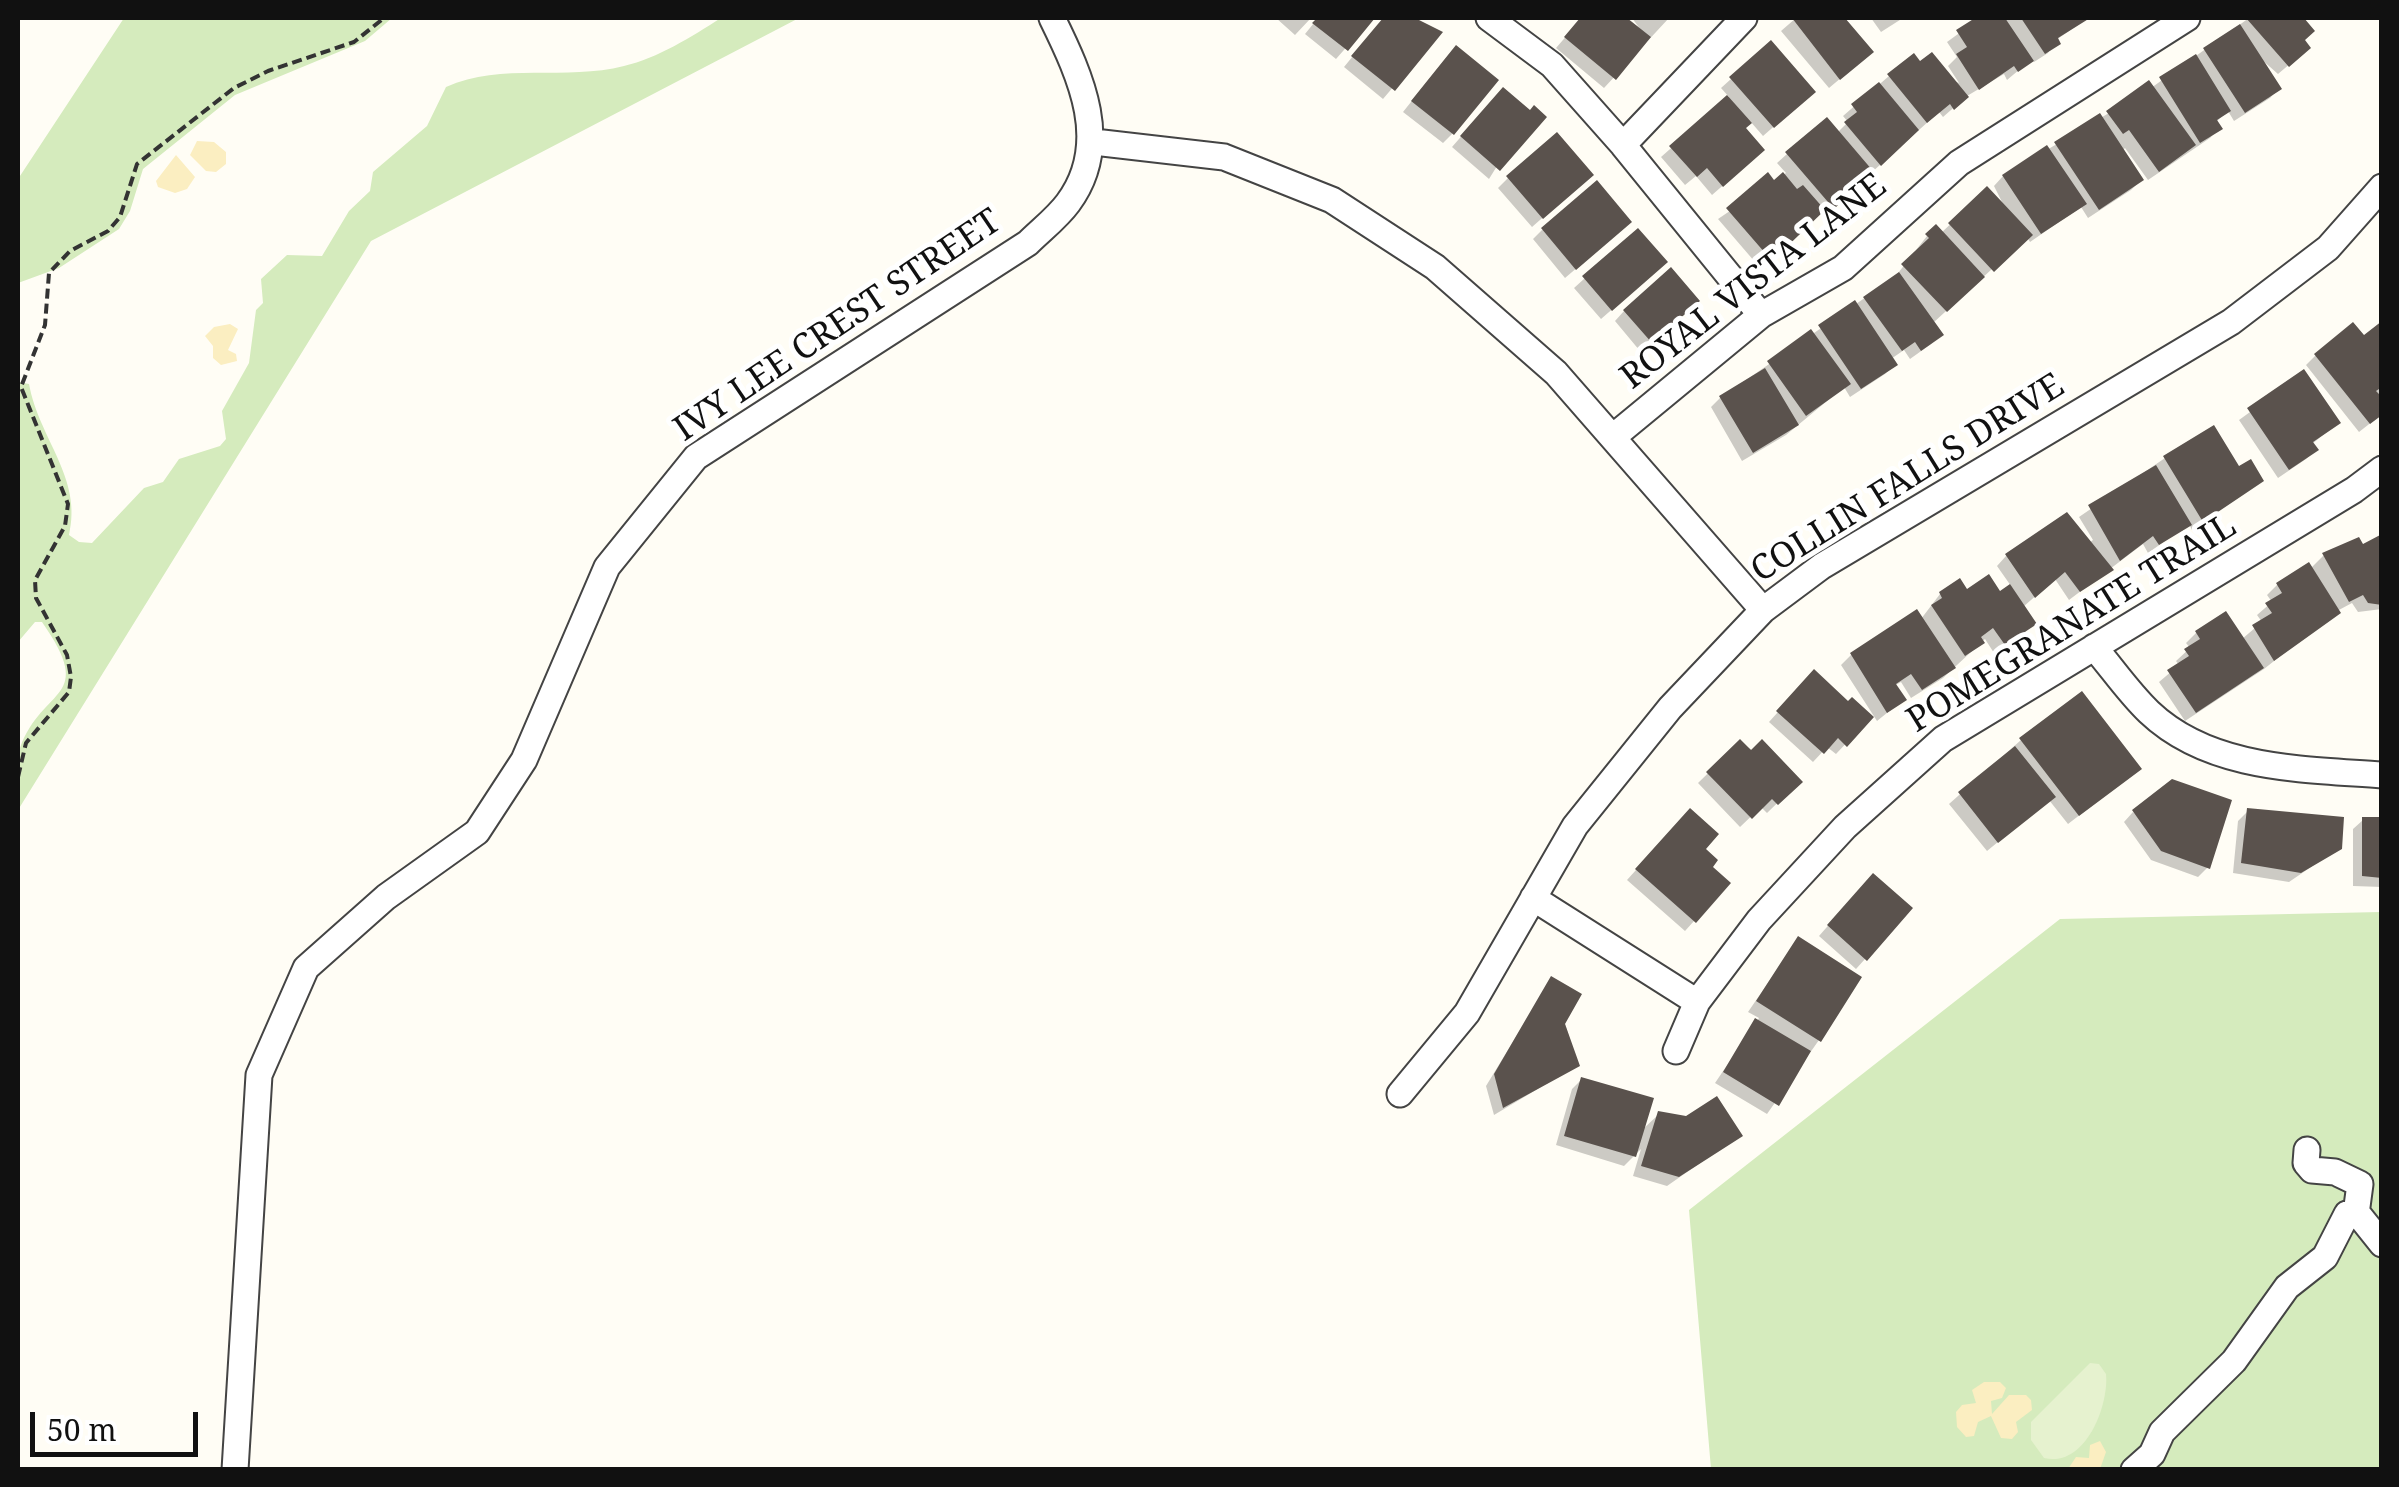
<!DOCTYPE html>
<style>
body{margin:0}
#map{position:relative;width:2399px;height:1487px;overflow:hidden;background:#fffdf5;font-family:"Noto Serif",serif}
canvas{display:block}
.frame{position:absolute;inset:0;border:20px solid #111;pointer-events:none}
.scale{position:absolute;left:30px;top:1412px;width:168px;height:45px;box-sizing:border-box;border:5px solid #111;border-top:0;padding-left:12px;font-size:30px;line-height:35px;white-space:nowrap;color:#111;-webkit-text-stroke:8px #fff;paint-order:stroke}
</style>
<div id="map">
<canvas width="2399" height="1487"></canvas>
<div class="frame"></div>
<div class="scale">50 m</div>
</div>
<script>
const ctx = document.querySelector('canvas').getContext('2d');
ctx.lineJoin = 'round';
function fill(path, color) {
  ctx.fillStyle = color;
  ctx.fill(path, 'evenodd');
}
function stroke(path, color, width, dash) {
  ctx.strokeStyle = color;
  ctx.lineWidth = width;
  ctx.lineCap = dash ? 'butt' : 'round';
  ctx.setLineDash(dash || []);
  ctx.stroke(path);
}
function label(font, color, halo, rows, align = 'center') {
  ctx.font = font + ' "Noto Serif",serif';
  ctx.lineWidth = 10;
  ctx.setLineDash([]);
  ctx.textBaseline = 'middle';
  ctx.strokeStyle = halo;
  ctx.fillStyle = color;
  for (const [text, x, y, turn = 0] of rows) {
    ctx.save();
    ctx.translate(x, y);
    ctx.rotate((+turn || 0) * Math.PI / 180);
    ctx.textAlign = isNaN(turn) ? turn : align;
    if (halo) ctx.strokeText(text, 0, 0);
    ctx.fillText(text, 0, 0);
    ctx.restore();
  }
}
const green = new Path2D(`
 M124,18H392L365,41L235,95L143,169L130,211L119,229L59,268L18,283V179Z
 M721,18H799L371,241L18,810C17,791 14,766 20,748C43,685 97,701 42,622H35L18,642V382L29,384C39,439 83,478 69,535L79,542L92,543L144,488L163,482L179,459L220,446L226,439L222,411L249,363L256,310L263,303L261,279L287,255L322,256L349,211L370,191L373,172L427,126L446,87C502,62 566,81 624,66C658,58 691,37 721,18Z
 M2381,912V1469H1711L1689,1210L2060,919Z`);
const sand = new Path2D(`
 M197,141L214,142L226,152V164L216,172L206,171L190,155Z
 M176,155L195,177L187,189L175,193L158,187L156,181Z
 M230,324L238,329L228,350L236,354L237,361L221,365L213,358V346L205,336L214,327Z
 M1984,1382H2000L2006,1388L2002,1398L1991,1401L1992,1414L2009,1395H2026L2031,1400L2032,1410L2016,1422L2018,1432L2012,1439L2001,1438L1991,1416L1978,1422L1974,1436L1966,1437L1957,1427L1956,1412L1962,1405L1976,1403L1972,1390Z
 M2100,1441L2106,1452L2100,1469H2068L2076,1457L2089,1458L2090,1445Z`);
const pitch = new Path2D(`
 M2090,1363L2099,1364L2106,1374C2109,1406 2085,1468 2044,1458L2031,1440V1422Z`);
const shadow = new Path2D(`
 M1276,18H1311L1295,35Z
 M1318,18H1372L1336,59L1305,34Z
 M1384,18H1411L1439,33L1383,99L1344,67Z
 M1582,18H1623L1643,33L1632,18H1669L1604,88L1556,48Z
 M1796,18H1846L1860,62L1829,88L1781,31Z
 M1871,18H1903L1881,32Z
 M1980,18H2088L2056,40L2048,53L2034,62L2032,59L2007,80L2004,74L1967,96L1943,117L1939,112L1822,217L1819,212L1761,269L1718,219L1786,173L1777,163L1787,154L1837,133L1848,122L1843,116L1889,76L1920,64L1959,83L1948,66L1957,57L1947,42Z
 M2249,18H2301L2312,31L2302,41L2298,57L2278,74L2261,59L2279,88L2270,98L2234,121L2228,111L2216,122L2219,128L2210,138L2148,180L2125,148L2122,151L2141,180L2131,190L2088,218L2081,207L2030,242L2027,237L1933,323L1941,334L1931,344L1910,359L1904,350L1891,359L1895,364L1885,374L1850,397L1844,387L1786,435L1742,461L1711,407L1720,398L1895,277L1927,236L1936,227L1941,233L1987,190L2006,210L1994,186L2003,176L2151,88Z
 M1446,58L1452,134L1443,143L1403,112Z
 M1731,79L1803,101L1763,136L1750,121L1743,128L1752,160L1712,195L1696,176L1685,185L1661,157L1729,97L1721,88Z
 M1493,100L1530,113L1489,179L1452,147Z
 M1508,178L1581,184L1532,227L1498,188Z
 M1542,230L1619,232L1565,278L1533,239Z
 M1637,231L1655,272L1601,319L1574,288Z
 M1687,310L1640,351L1615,321L1624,311Z
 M2382,327V414L2359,432L2306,365L2315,356L2364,339Z
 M2304,373L2338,423L2312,444L2315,450L2306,459L2278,478L2239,420Z
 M2165,458L2238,470L2261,480L2192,530L2189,524L2148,553L2143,544L2069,600L2055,579L2023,607L2034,623L2024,633L1994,653L1985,639L1943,678L1911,698L1901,682L1894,686L1903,700L1877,721L1841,665L1851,655L1917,612L1921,619L1940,594L1959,581L1966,592L1999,594L2011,586L1997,566L2006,556L2086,545L2093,540L2079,517Z
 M2382,537V609L2358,612L2352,603L2337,611L2264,669L2185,721L2159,682L2179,665L2176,661L2190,648L2186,643L2196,633L2226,614L2242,639L2262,622L2257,615L2272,602L2267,595L2277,585L2308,566L2310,569L2323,556L2358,540L2362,548Z
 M1804,683L1871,717L1836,754L1827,747L1813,762L1769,722Z
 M2021,740L2128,778L2068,824L2049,800L1987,851L1949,804Z
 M1740,742L1799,782L1767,813L1761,807L1740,827L1698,783Z
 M2248,811L2339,848L2289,882L2233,873L2238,821Z
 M2133,812L2208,867L2198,877L2151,860L2124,822Z
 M2382,819V887L2353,886V829L2363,820Z
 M1680,821L1702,850L1694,921L1685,931L1627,880Z
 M1863,886L1865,959L1856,969L1819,936Z
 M1798,939L1819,1040L1767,1114L1715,1083L1759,1018L1748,1012Z
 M1551,979L1578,1065L1494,1115L1486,1086Z
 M1582,1079L1641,1131L1659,1114L1739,1136L1667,1186L1633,1176L1641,1149L1624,1166L1556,1145L1572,1089Z`);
const building = new Path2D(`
 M1317,18H1375L1348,51L1312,23Z
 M1383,18H1415L1443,32L1395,91L1351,56Z
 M1580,18H1627L1651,37L1616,80L1564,37Z
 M1792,18H1845L1874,52L1840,80Z
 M1975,18H2005L2034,61L2018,72L2014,66L1979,90L1956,54L1967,47L1956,30Z
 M2021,18H2090L2058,38L2061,44L2045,54Z
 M2246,18H2304L2315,31L2305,40L2311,48L2289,67Z
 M2240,24L2282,89L2245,113L2203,48Z
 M1771,40L1816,92L1774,128L1729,77Z
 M1456,45L1499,80L1454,135L1411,101Z
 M1932,52L1969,97L1954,110L1950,104L1927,123L1887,74L1914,53L1920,61Z
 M2196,54L2231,111L2217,120L2223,129L2200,143L2159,77Z
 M2149,80L2196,145L2159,172L2129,130L2123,134L2106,111Z
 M1879,82L1919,130L1881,166L1844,122L1857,112L1851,104Z
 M1503,87L1530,110L1534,105L1547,117L1500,171L1460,136Z
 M1727,95L1752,123L1746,128L1765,150L1723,187L1707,168L1697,177L1669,146Z
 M2100,113L2144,180L2099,210L2054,142Z
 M1827,117L1873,171L1834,209L1785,152Z
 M1557,132L1594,175L1543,219L1506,176Z
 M2047,145L2087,204L2041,234L2002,175Z
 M1768,172L1774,180L1783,172L1797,189L1803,185L1825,210L1772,261L1726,208Z
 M1597,180L1632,222L1576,270L1541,228Z
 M1987,186L2033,235L1994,272L1948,223Z
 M1936,224L1985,277L1947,312L1901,264L1929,238L1925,234Z
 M1638,228L1668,262L1612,311L1582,276Z
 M1671,267L1700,301L1652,343L1623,310Z
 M1899,272L1944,335L1921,351L1915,342L1902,351L1863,297Z
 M1855,300L1898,365L1861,389L1818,325Z
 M2382,321V387L2376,391L2382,397V415L2370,424L2314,354L2353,322L2364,335Z
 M1811,329L1851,384L1806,416L1767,361Z
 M1765,368L1799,425L1753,453L1719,396Z
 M2304,369L2341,423L2313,442L2319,450L2289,470L2247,408Z
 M2214,425L2239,466L2251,459L2264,481L2203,522L2163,456Z
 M2156,465L2192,525L2159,545L2153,536L2120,561L2088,505Z
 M2067,512L2114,570L2080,592L2065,572L2035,598L2005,554Z
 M2382,534V605L2368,603L2363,595L2349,602L2322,553L2359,537L2363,544Z
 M2309,562L2341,613L2274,661L2252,625L2272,613L2265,603L2282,593L2276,583Z
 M1989,574L2000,591L2010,584L2037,624L2005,645L1993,628L1981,637L1985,643L1965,656L1931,605L1942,598L1939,592L1960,578L1967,589Z
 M1917,609L1956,668L1922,690L1911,674L1896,684L1907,700L1887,713L1850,653Z
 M2226,611L2264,668L2196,713L2167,670L2189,656L2184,649L2200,639L2195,631Z
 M1814,669L1848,701L1852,697L1874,717L1847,747L1838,738L1824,754L1776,711Z
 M2082,691L2142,769L2079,816L2019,738Z
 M1740,739L1751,750L1762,739L1803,782L1778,805L1772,799L1752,819L1706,772Z
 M2015,746L2056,797L1998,843L1958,792Z
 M2172,779L2232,800L2210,869L2161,851L2132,810Z
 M1690,808L1719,834L1706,849L1718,860L1713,867L1731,883L1696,923L1635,869Z
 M2247,808L2344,817L2342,849L2301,873L2241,863Z
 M2362,817H2382V878L2362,876Z
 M1873,873L1913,908L1867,961L1827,925Z
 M1798,936L1862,977L1821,1042L1756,1001Z
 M1551,976L1582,994L1565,1024L1580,1066L1503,1108L1494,1074Z
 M1755,1018L1811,1051L1779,1106L1723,1072Z
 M1581,1077L1654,1098L1636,1157L1564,1136Z
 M1717,1096L1743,1136L1679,1177L1641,1166L1658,1111L1686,1116Z`);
const path = new Path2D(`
 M18,777L26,743L69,692L71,677L67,655L36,598L35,580L65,526L68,504L21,387L45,325L49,273L70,251L108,231L120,217L137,164L234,88L268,71L354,42L384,18`);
const minor = new Path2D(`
 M1489,18L1552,65L1623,145L1761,315
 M1094,142L1224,157L1332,200L1435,267L1556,373L1763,610
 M1623,145L1744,18
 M1613,437L1761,315L1843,268L1959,163L2187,18
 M2094,647C2112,668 2129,693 2149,712C2210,770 2302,769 2382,775
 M1533,898L1697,1002
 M1676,1051L1697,1002L1759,920L1845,827L1943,739L2354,490L2382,469
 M1400,1094L1467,1013L1575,826L1670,708L1763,610L1822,566L2231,322L2328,248L2382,187
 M2307,1150L2306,1163L2312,1170L2335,1172L2360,1184L2356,1214
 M235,1470L259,1075L306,968L386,897L477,832L524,760L607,567L696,457L1028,243C1041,230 1057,218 1068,203C1112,144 1081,77 1052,18
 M2134,1470L2152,1454L2162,1432L2234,1361L2287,1287L2325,1257L2347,1214H2358L2382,1244`);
const streetNames = [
 ["ROYAL VISTA LANE",1754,282,-38],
 ["IVY LEE CREST STREET",838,326,-34],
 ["COLLIN FALLS DRIVE",1908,479,-32],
 ["POMEGRANATE TRAIL",2072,624,-32]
];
fill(green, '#d5ebbd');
fill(sand, '#fbeec1');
fill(pitch, '#e6f2cf');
fill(shadow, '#0003');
fill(building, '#5a524d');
stroke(minor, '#444', 29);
stroke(path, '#333', 4, [10, 5]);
stroke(minor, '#fff', 25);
label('35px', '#111', '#fff', streetNames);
</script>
